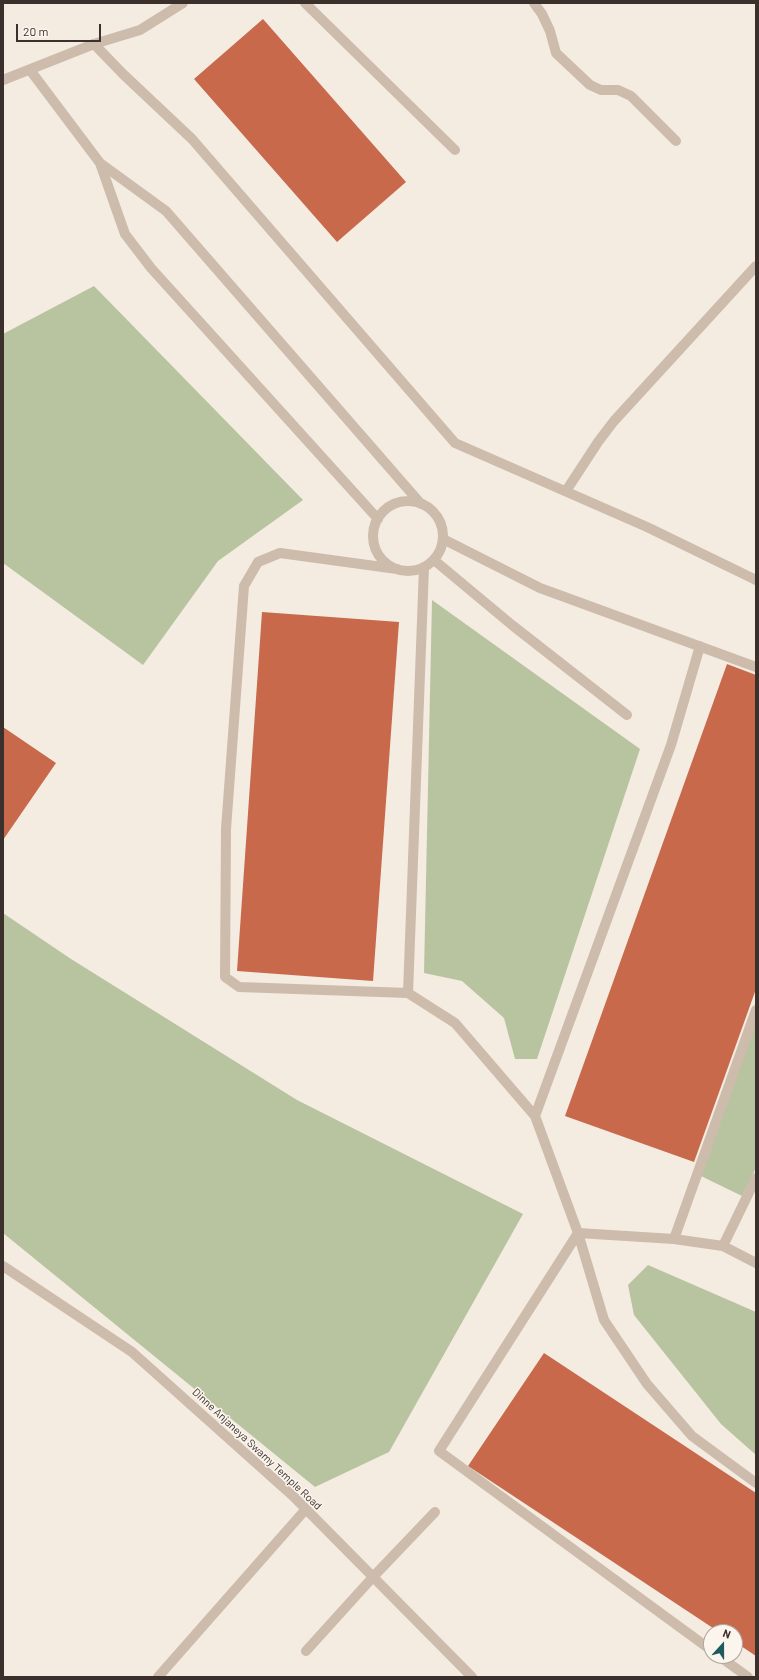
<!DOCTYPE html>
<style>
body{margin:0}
#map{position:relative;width:759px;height:1680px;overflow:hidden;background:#f4ebe1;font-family:Barlow,sans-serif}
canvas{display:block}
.frame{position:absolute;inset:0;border:4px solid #3b302b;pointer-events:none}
.north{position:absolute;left:703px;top:1624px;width:40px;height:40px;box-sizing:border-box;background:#fbf5ee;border:1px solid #aea6a0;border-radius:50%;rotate:21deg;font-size:11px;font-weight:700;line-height:16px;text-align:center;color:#3b302b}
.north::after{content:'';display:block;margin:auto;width:14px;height:18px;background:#1f5a5e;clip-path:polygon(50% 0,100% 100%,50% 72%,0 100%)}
.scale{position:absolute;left:16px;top:24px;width:85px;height:18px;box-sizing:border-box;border:2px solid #3b302b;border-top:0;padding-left:5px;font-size:12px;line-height:14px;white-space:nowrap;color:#3b302b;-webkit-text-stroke:3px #fbf5ee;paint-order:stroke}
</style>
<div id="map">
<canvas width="759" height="1680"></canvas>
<div class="frame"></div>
<div class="north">N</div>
<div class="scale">20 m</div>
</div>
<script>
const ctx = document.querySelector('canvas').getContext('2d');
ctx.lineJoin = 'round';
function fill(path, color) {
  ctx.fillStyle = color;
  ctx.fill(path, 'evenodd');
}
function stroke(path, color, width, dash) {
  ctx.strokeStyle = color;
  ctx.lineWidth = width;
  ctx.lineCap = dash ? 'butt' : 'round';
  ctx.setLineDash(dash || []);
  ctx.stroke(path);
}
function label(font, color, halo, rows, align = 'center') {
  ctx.font = font + ' Barlow,sans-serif';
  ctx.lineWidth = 3;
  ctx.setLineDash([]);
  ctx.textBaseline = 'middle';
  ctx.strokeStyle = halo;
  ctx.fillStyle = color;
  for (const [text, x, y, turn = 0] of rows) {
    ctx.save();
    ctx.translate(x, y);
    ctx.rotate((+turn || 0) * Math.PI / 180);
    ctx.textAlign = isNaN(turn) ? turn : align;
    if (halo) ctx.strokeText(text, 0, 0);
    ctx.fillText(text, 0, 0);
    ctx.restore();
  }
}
const green = new Path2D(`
 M94,286L303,500L218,561L143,665L3,563V334Z
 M432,600L640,749L537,1059H515L504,1018L462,981L424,973Z
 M3,913L71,959L297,1100L523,1214L389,1452L315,1487L3,1233Z
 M756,1022V1168L742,1196L701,1176Z
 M648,1265L756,1312V1455L721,1424L634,1315L628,1285Z`);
const building = new Path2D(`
 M263,19L406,182L337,242L194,79Z
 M262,612L399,622L373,981L237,971Z
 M727,664L756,675V989L694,1162L565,1116Z
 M3,727L56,763L3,840Z
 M544,1353L756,1493V1656L735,1642V1632H719L468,1466Z`);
const service = new Path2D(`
 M305,3L455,150
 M566,491L598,442L614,421L756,266
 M306,1651L373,1577`);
const minor = new Path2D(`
 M534,3L542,14L550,31L556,53L590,85L601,90H618L631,96L676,141
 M94,44L123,74L192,139L455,443L647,527L756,580
 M30,70L100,163L166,211L421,504
 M100,163L125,234L151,268L378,519
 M373 536a35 35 0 1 1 70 0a35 35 0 1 1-70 0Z
 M443,539L540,588L756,667
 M434,560L512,625L627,715
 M397,569L280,553L258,562L244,586L226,829L225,977L239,987L408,993L455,1023L535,1116L578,1233L604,1320L647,1384L692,1436L756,1483
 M408,993L424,567
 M535,1116L671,745L700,646
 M578,1233L439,1451L711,1650
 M578,1233L674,1239L723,1246L756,1263
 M674,1239L756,1010
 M723,1246L756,1178
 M3,1266L132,1352L293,1496L472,1677
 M373,1577L435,1512
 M719,1656L748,1677
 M158,1677L306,1509`);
const tertiary = new Path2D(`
 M3,80L94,44L140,30L183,3`);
const streetNames = [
 ["Dinne Anjaneya Swamy Temple Road",257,1449,43]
];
fill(green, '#b8c4a0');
fill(building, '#c8694b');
stroke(service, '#cdbbac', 10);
stroke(minor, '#cdbbac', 10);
stroke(tertiary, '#cdbbac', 10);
label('11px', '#3b302b', '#fbf5ee', streetNames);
</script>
